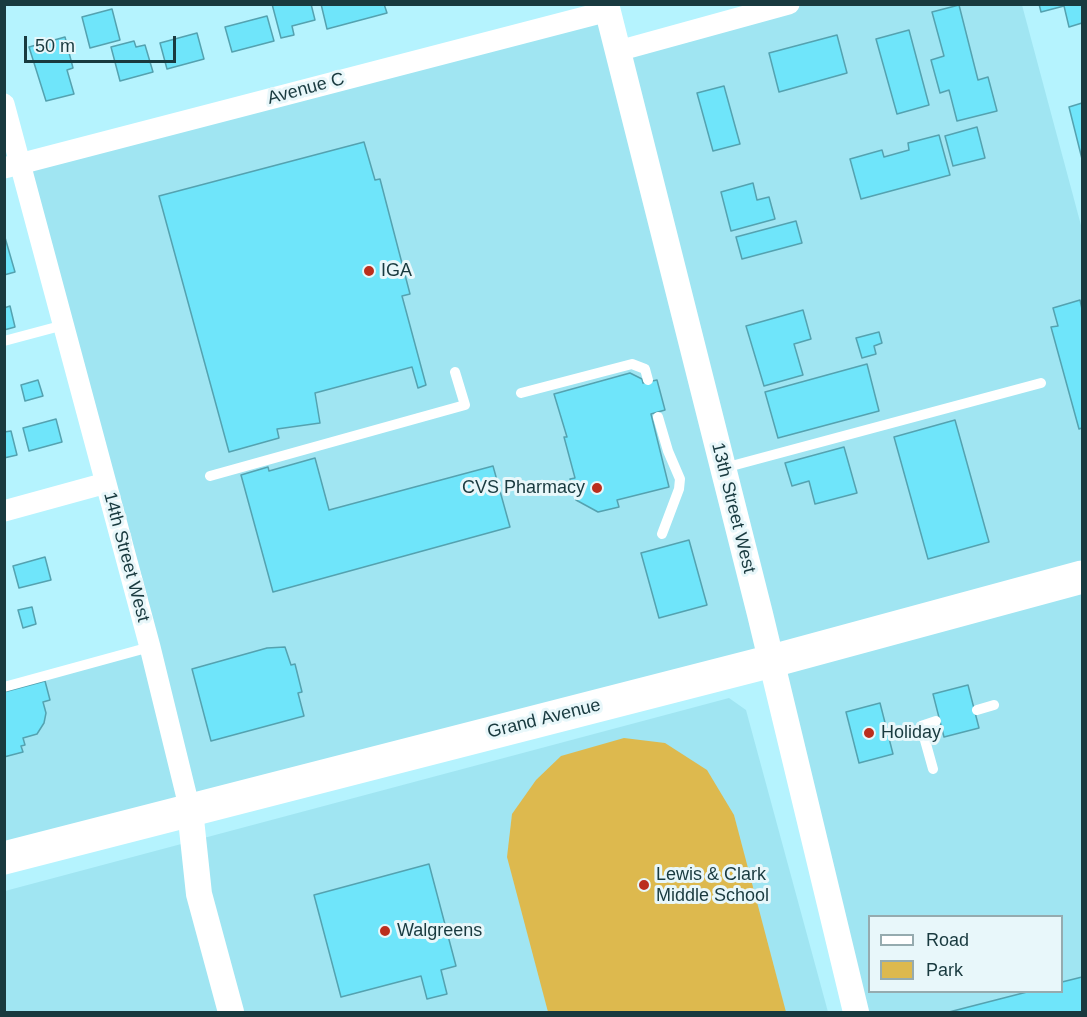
<!DOCTYPE html>
<style>
body{margin:0}
#map{position:relative;width:1087px;height:1017px;overflow:hidden;background:#b5f3fe;font-family:Helvetica,sans-serif}
canvas{display:block}
.frame{position:absolute;inset:0;border:6px solid #193a3f;pointer-events:none}
.legend{position:absolute;left:868px;top:915px;width:195px;height:78px;box-sizing:border-box;background:#e8f7fa;border:2px solid #95abaf;margin:0;padding:8px 10px;list-style:none;font-size:18px;color:#193a3f}
.legend li{display:flex;align-items:center;gap:12px;height:30px}
.legend b{width:30px;border:2px solid #95abaf}
.scale{position:absolute;left:24px;top:36px;width:152px;height:27px;box-sizing:border-box;border:3px solid #193a3f;border-top:0;padding-left:8px;font-size:18px;line-height:21px;white-space:nowrap;color:#193a3f;-webkit-text-stroke:4px #e8f7fa;paint-order:stroke}
</style>
<div id="map">
<canvas width="1087" height="1017"></canvas>
<div class="frame"></div>
<ul class="legend">
<li><b style="height:8px;background:#fff"></b>Road</li>
<li><b style="height:16px;background:#ddb94e"></b>Park</li>
</ul>
<div class="scale">50 m</div>
</div>
<script>
const ctx = document.querySelector('canvas').getContext('2d');
ctx.lineJoin = 'round';
function fill(path, color) {
  ctx.fillStyle = color;
  ctx.fill(path, 'evenodd');
}
function stroke(path, color, width, dash) {
  ctx.strokeStyle = color;
  ctx.lineWidth = width;
  ctx.lineCap = dash ? 'butt' : 'round';
  ctx.setLineDash(dash || []);
  ctx.stroke(path);
}
function label(font, color, halo, rows, align = 'center') {
  ctx.font = font + ' Helvetica,sans-serif';
  ctx.lineWidth = 6;
  ctx.setLineDash([]);
  ctx.textBaseline = 'middle';
  ctx.strokeStyle = halo;
  ctx.fillStyle = color;
  for (const [text, x, y, turn = 0] of rows) {
    ctx.save();
    ctx.translate(x, y);
    ctx.rotate((+turn || 0) * Math.PI / 180);
    ctx.textAlign = isNaN(turn) ? turn : align;
    if (halo) ctx.strokeText(text, 0, 0);
    ctx.fillText(text, 0, 0);
    ctx.restore();
  }
}
const built = new Path2D(`
 M789,5H1022L1082,229V1012H867L772,661L5,858V687L150,647L21,163L608,11L618,51ZM870,916H1062V992H870Z
 M729,698L746,710L828,1012H5V891Z`);
const green = new Path2D(`
 M624,738L665,743L707,770L734,815L786,1012H548L507,857L512,814L536,780L561,756Z`);
const building = new Path2D(`
 M272,4H311L315,20L292,26L294,35L281,38Z
 M321,4H384L387,13L327,29Z
 M1039,4H1082V23L1069,27L1064,6L1041,12Z
 M959,5L978,80L988,77L997,111L957,121L949,90L940,93L931,60L944,56L932,12Z
 M112,9L120,40L90,48L82,17Z
 M267,16L274,41L232,52L225,27Z
 M909,30L929,105L897,114L876,39Z
 M197,33L204,59L167,69L160,43Z
 M837,35L847,73L779,92L769,53Z
 M65,37L73,68L67,70L74,94L46,101L29,47Z
 M134,41L136,47L145,45L153,72L120,81L111,47Z
 M724,86L740,144L713,151L697,93Z
 M1082,103V159L1069,107Z
 M977,127L985,158L953,166L945,136Z
 M939,135L950,175L861,199L850,159L882,150L884,157L909,150L908,143Z
 M364,142L375,180L380,179L410,294L402,296L426,385L418,388L412,367L315,393L320,423L277,429L279,438L229,452L159,196Z
 M753,183L757,200L769,197L775,219L731,231L721,192Z
 M796,221L802,243L742,259L736,237Z
 M4,234L15,272L4,275Z
 M1080,300L1082,309V428L1079,429L1051,327L1058,326L1053,308Z
 M10,306L15,327L4,330V308Z
 M803,310L811,339L794,344L803,375L764,386L746,326Z
 M879,332L882,343L874,346L876,354L862,358L856,338Z
 M867,364L879,411L778,438L765,392Z
 M630,373L642,379L643,383L657,380L665,410L651,414L669,487L617,500L619,507L598,512L576,500L570,479L575,478L564,437H567L554,394Z
 M38,380L43,396L25,401L21,385Z
 M56,419L62,442L29,451L23,428Z
 M955,420L989,542L928,559L894,437Z
 M11,431L17,455L4,458V432Z
 M844,447L857,493L815,504L809,481L792,486L785,463Z
 M315,458L329,510L493,466L510,527L273,592L241,475L268,467L269,471Z
 M689,540L707,605L659,618L641,553Z
 M45,557L51,580L19,588L13,566Z
 M32,607L36,624L23,628L18,610Z
 M285,647L291,665L295,664L302,692L298,693L304,716L211,741L192,669L267,648Z
 M45,681L50,700L43,702L46,713L44,723L37,734L23,738L25,745L21,746L23,752L4,757V692Z
 M968,685L979,728L944,737L933,694Z
 M880,703L893,754L859,763L846,712Z
 M429,864L456,966L441,970L447,994L427,999L421,976L341,997L314,895Z
 M1082,977V1012H949L1027,992H1062V982Z`);
const service = new Path2D(`
 M4,341L64,325
 M521,393L632,364L645,369L648,380
 M658,417L668,451L680,479L679,489L662,534
 M724,468L1041,383
 M210,476L465,405L455,372
 M4,687L150,647
 M977,710L994,705
 M933,769L921,726L936,721`);
const minor = new Path2D(`
 M618,51L789,4
 M4,104L150,647L190,810
 M4,168L608,11
 M4,511L106,483`);
const tertiary = new Path2D(`
 M606,4L760,614L856,1012
 M190,810L199,894L231,1012`);
const primary = new Path2D(`
 M4,858L772,661L1082,577`);
const markers = [
 [369,271,6,"#bb2e1d"],
 [597,488,6,"#bb2e1d"],
 [869,733,6,"#bb2e1d"],
 [644,885,6,"#bb2e1d"],
 [385,931,6,"#bb2e1d"]
];
const streetNames = [
 ["Avenue C",306,89,-15],
 ["13th Street West",733,508,76],
 ["14th Street West",126,557,75],
 ["Grand Avenue",544,719,-14]
];
const poiNames = [
 ["IGA",381,271],
 ["CVS Pharmacy",585,488,"right"],
 ["Holiday",881,733],
 ["Lewis & Clark",656,875],
 ["Middle School",656,896],
 ["Walgreens",397,931]
];
fill(built, '#a0e5f2');
fill(green, '#ddb94e');
fill(building, '#6fe5fa');
stroke(building, '#54a2b0', 1.5);
stroke(service, '#fff', 10);
stroke(minor, '#fff', 21);
stroke(tertiary, '#fff', 26);
stroke(primary, '#fff', 33);
for (const [x, y, r, color] of markers) {
  const dot = new Path2D();
  dot.arc(x, y, r, 0, 2 * Math.PI);
  ctx.fillStyle = color;
  ctx.fill(dot);
  stroke(dot, '#e8f7fa', 2);
}
label('18px', '#193a3f', '#e8f7fa', streetNames);
label('18px', '#193a3f', '#e8f7fa', poiNames, 'left');
</script>
